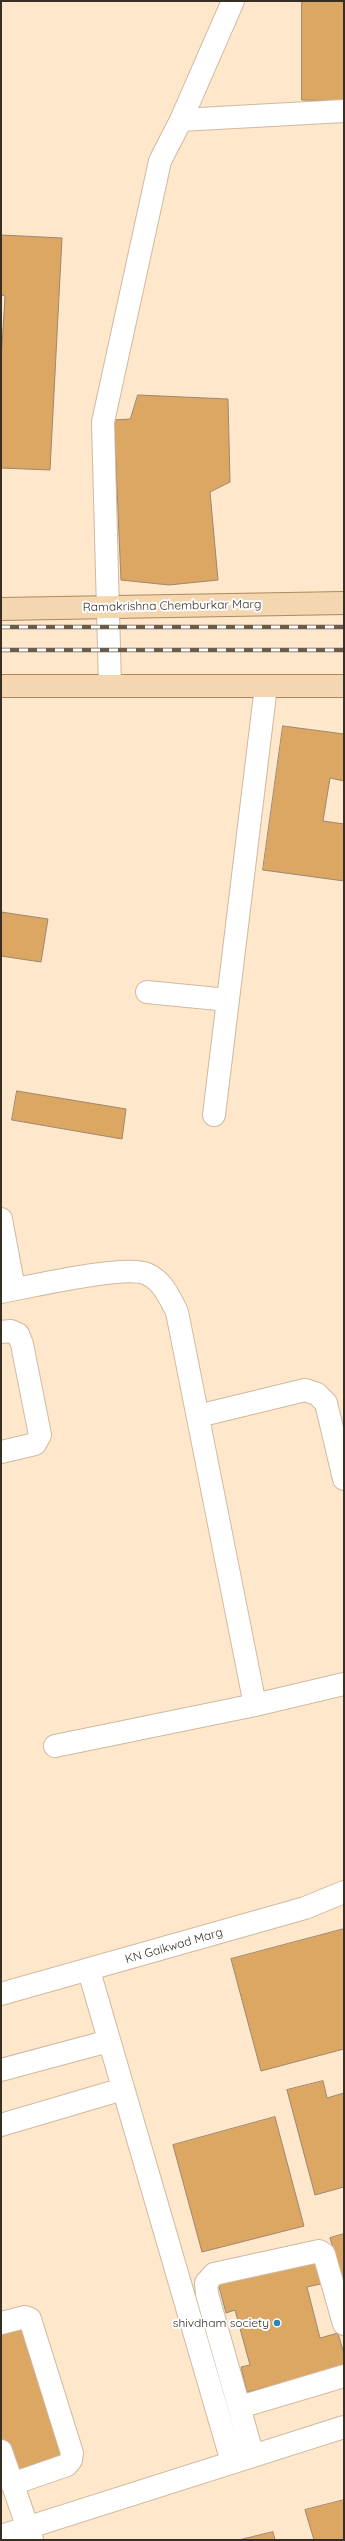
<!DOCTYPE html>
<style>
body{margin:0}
#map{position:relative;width:345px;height:2541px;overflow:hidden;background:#ffe7cb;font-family:Quicksand,sans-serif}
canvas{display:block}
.frame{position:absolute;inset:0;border:2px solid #382f24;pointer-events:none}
</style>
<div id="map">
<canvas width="345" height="2541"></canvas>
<div class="frame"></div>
</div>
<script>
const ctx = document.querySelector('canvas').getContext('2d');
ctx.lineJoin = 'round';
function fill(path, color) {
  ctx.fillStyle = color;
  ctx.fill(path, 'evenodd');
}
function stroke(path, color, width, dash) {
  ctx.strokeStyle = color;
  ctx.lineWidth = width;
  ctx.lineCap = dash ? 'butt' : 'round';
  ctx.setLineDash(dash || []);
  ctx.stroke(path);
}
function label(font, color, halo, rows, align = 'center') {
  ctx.font = font + ' Quicksand,sans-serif';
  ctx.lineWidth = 4;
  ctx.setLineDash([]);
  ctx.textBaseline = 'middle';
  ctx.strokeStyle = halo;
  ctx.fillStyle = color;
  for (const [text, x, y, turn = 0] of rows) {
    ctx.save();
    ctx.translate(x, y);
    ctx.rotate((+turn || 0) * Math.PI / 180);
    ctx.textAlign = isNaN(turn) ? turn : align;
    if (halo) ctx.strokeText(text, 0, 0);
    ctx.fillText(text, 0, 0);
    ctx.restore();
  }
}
const building = new Path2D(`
 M302,1H344V101L302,100Z
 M1,235L62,238L50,470L1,468V362L5,296L1,295Z
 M138,395L228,399L230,482L210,492L218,580L169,585L121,580L114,420L130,419Z
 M283,726L344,734V781L330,778L323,821L344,824V881L263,870Z
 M1,912L48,919L41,962L1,956Z
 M17,1091L126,1109L122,1139L12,1120Z
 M344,1929V2049L261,2071L231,1959Z
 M323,2081L327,2098L344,2093V2187L315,2195L287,2090Z
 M275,2117L304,2226L202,2252L173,2145Z
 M344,2234V2293L342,2277L330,2238Z
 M318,2258L325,2283L307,2287L320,2338L338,2333L344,2354V2368L247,2392L241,2367L250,2365L235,2310L226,2313L218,2283Z
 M25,2324L67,2456L12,2475L1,2441V2331Z
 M344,2500V2540H314L305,2510Z
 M273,2532L275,2540H239Z`);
const minor = new Path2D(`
 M181,120L344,111
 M110,686L103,422L160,161L181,120L233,1
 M147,992L228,1000
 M214,1115L266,686
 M1,1219L14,1289
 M1,1292C28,1287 127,1264 147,1274C163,1281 170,1298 177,1312L255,1705L55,1746
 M1,1332L11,1331L18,1334L22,1344L40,1435L35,1444L1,1452
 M198,1416L305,1390L317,1394L326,1403L344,1479
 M255,1705L344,1684
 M89,1971L232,2462
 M1,1994L305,1908L344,1892
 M1,2070L109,2041
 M1,2125L123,2089
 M1,2323L25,2317L30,2319L72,2453L71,2460L67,2465L12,2484
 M240,2407L344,2376
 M1,2451L32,2540
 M253,2456L207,2294L206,2283L214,2274L319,2251L324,2254L344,2324
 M1,2536L344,2427`);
const major = new Path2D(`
 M1,609L344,603
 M1,686H344`);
const rail = new Path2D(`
 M1,627H344
 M1,650H344`);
const markers = [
 [277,2323,4,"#2e86b5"]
];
const streetNames = [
 ["Ramakrishna Chemburkar Marg",172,606,-1],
 ["KN Gaikwad Marg",174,1946,-16]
];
const poiNames = [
 ["shivdham society",269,2323]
];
fill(building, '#dca663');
stroke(building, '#9d876e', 1);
stroke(minor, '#d0b99f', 24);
stroke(major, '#ae895d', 24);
stroke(minor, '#fff', 22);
stroke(major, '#f4d6b0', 22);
stroke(rail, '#695c4d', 4.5);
stroke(rail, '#fff', 3, [9]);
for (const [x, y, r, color] of markers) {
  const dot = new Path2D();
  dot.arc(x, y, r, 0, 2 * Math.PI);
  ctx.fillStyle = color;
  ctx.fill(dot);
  stroke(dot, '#fff', 1.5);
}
label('12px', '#382f24', '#fff', streetNames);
label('12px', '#382f24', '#fff', poiNames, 'right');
</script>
